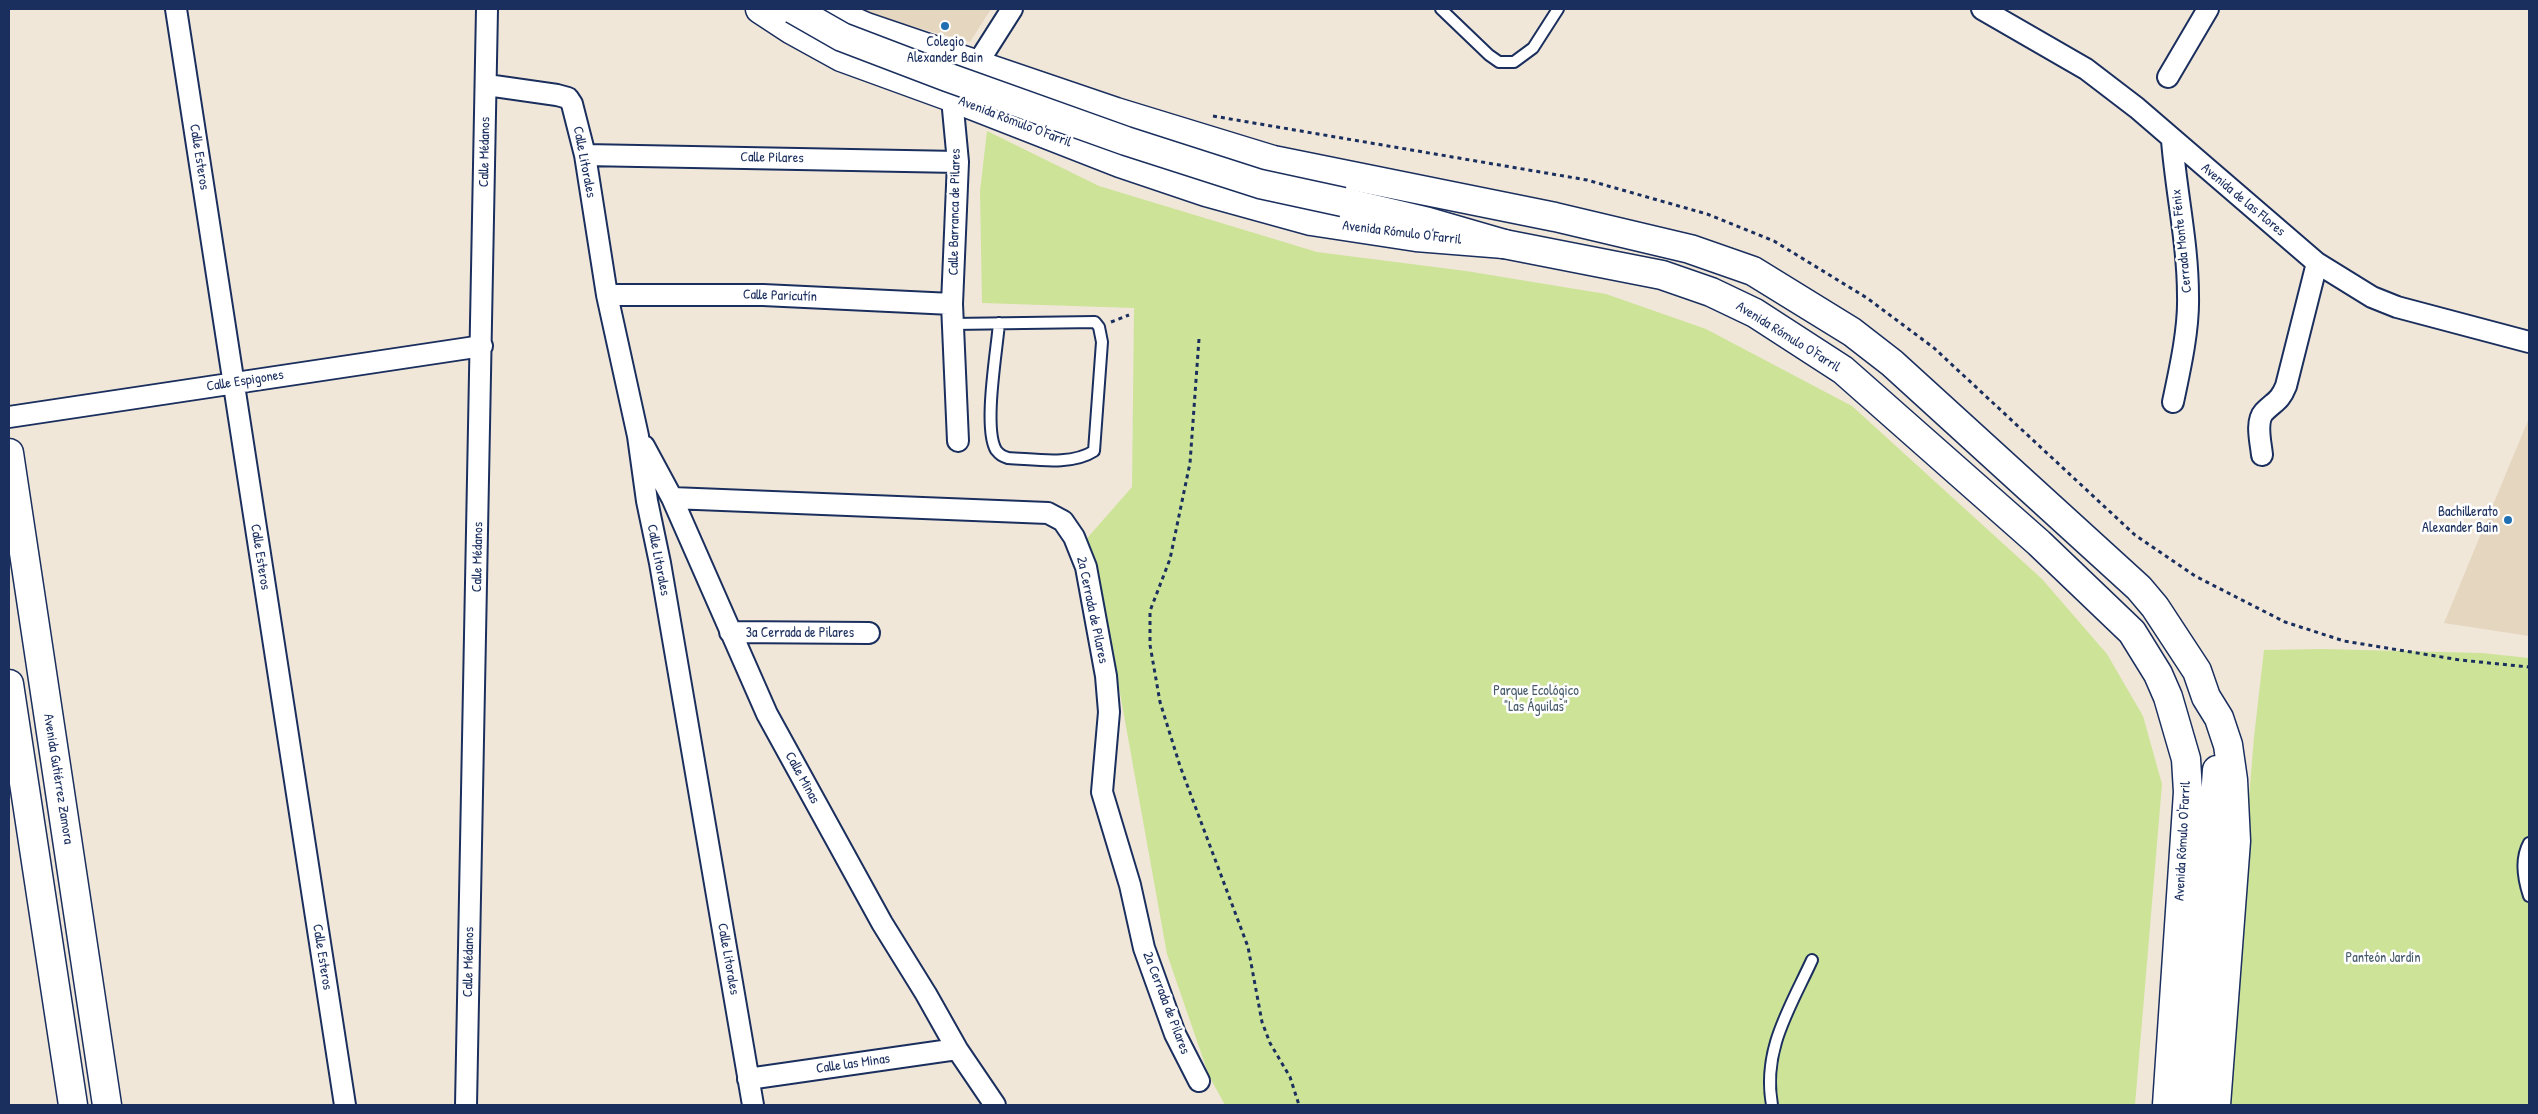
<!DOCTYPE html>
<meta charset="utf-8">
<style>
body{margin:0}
#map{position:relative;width:2538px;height:1114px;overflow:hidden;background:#f0e7d9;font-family:"Patrick Hand",sans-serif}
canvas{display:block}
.frame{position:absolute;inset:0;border:10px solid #1b2f5e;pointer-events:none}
</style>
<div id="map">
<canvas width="2538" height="1114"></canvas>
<div class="frame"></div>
</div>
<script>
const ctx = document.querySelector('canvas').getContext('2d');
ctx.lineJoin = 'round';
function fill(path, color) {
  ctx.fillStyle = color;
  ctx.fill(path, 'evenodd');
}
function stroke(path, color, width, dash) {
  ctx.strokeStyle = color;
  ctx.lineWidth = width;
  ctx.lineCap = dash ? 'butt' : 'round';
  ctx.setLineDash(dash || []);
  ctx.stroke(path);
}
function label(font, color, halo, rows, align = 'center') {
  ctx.font = font + ' "Patrick Hand",sans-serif';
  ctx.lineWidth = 5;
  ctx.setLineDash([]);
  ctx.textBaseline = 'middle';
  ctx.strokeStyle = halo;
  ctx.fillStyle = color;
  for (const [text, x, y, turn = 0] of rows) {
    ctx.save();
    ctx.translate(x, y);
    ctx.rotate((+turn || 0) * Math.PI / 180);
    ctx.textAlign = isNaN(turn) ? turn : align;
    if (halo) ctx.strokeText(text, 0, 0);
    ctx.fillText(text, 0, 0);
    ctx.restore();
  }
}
const built = new Path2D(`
 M848,9H991L970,42Z
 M2529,418V636L2444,623Z`);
const green = new Path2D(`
 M987,131L1099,186L1317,252L1466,271L1606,294L1706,329L1852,406L2042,579L2107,654L2143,716L2162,784L2135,1105H1225L1209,1076L1167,954L1099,577L1082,544L1132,487L1134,308L982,303L980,191Z
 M2323,649L2482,653L2529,658V1105H2224L2254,737L2264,650Z`);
const path = new Path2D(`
 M1213,116L1587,180L1707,214L1774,241L1867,298L1934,348L2135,535L2195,576L2285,622L2344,641L2460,660L2529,667
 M1111,322L1129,315
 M1199,339L1190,463L1170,559L1150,611V645L1160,702L1180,766L1248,947L1262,1022L1270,1043L1290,1077L1299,1105`);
const lane = new Path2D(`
 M1441,9L1489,55L1499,62H1514L1533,48L1558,9
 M953,324L1095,322L1099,327L1102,342L1094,451C1071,466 1034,459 1008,458C1002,456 1000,455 996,450C983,428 997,350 999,323
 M2529,843C2520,859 2523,878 2529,896
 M1772,1105C1762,1050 1790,1008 1812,960`);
const street = new Path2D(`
 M176,9L345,1105
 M1982,9L2086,69L2137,108L2317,263L2372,297L2397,307L2529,342
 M2168,77L2208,9
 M487,85L557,95L568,98L572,104L585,155L607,295L638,436L647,501L660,563L753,1105
 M2172,140C2176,192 2188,243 2188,296C2189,329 2180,369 2173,402
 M585,155L958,162
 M607,295H763L952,304
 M9,417L482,346
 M958,441L952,304L958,162L951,88L953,76L977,64L1012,9
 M644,446L672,498L767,714L882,923L926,994L957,1049L995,1105
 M2262,455C2261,443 2255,422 2264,412C2275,401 2280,401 2286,386L2317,263
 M672,498L1048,513L1063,521L1074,537L1086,567L1106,676L1109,712L1102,792L1130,885L1144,948L1175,1034L1199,1081
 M730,632L869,633
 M748,1079L957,1049
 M466,1105L487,9`);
const secondary = new Path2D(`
 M760,9L792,30L841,57L951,97L1120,163L1206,192L1311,221L1416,237L1504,244L1662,275L1711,292L1755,313L1843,370L2039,543L2132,632L2158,674L2168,697L2186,759L2188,792L2167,1105
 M825,9L866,27L1116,112L1273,160L1555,217L1690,249L1753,271L1852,332L1892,363L2139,588L2155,607L2197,671L2206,697L2219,718L2228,745L2233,780L2236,841L2216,1105
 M9,453L107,1105
 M9,684L73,1105
 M2193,1098L2217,770`);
const highway = new Path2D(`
 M1343,202L1428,222L1504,244`);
const highwayBridge = new Path2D(`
 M793,9L842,37L947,77L1126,141L1260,184L1343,202`);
const markers = [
 [945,26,5,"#1f6fb2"],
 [2508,520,5,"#1f6fb2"]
];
const poiNames = [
 ["Colegio",945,42],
 ["Alexander Bain",945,58],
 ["Bachillerato",2498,512,"right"],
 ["Alexander Bain",2498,528,"right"]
];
const streetNames = [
 ["Avenida Rómulo O'Farril",1015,122,21],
 ["Calle Médanos",485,152,-89],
 ["Calle Esteros",199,157,81],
 ["Calle Pilares",772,158,1],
 ["Calle Litorales",584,162,79],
 ["Avenida de las Flores",2243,200,40],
 ["Calle Barranca de Pilares",955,212,-89],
 ["Avenida Rómulo O'Farril",1402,233,7],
 ["Cerrada Monte Fénix",2182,241,-96],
 ["Calle Paricutín",780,296,2],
 ["Avenida Rómulo O'Farril",1788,337,32],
 ["Calle Espigones",245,381,-9],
 ["Calle Esteros",260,557,81],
 ["Calle Médanos",478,557,-89],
 ["Calle Litorales",658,560,79],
 ["2a Cerrada de Pilares",1092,610,78],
 ["3a Cerrada de Pilares",800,633],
 ["Calle Minas",802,778,61],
 ["Avenida Gutiérrez Zamora",58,779,81],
 ["Avenida Rómulo O'Farril",2183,841,-87],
 ["Calle Esteros",322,957,81],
 ["Calle Litorales",728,959,80],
 ["Calle Médanos",469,962,-89],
 ["2a Cerrada de Pilares",1166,1003,69],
 ["Calle las Minas",853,1064,-8]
];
const parkNames = [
 ["Parque Ecológico",1536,691],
 ["\"Las Águilas\"",1536,707],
 ["Panteón Jardín",2383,958]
];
fill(built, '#e5d6bf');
fill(green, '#cde398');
stroke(lane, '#1b2f5e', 14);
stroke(street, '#1b2f5e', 24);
stroke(secondary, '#1b2f5e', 31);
stroke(highway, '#1b2f5e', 31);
stroke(path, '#1b2f5e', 3, [4, 4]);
stroke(lane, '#fff', 10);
stroke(street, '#fff', 20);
stroke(secondary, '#fff', 28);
stroke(highway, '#fff', 28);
stroke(highwayBridge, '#1b2f5e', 31, []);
stroke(highwayBridge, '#fff', 28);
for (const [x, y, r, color] of markers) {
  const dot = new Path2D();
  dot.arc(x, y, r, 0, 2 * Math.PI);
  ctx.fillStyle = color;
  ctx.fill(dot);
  stroke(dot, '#fff', 2);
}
label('14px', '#1b2f5e', '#fff', poiNames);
label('14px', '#1b2f5e', '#fff', streetNames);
label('14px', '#485c6c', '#fff', parkNames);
</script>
